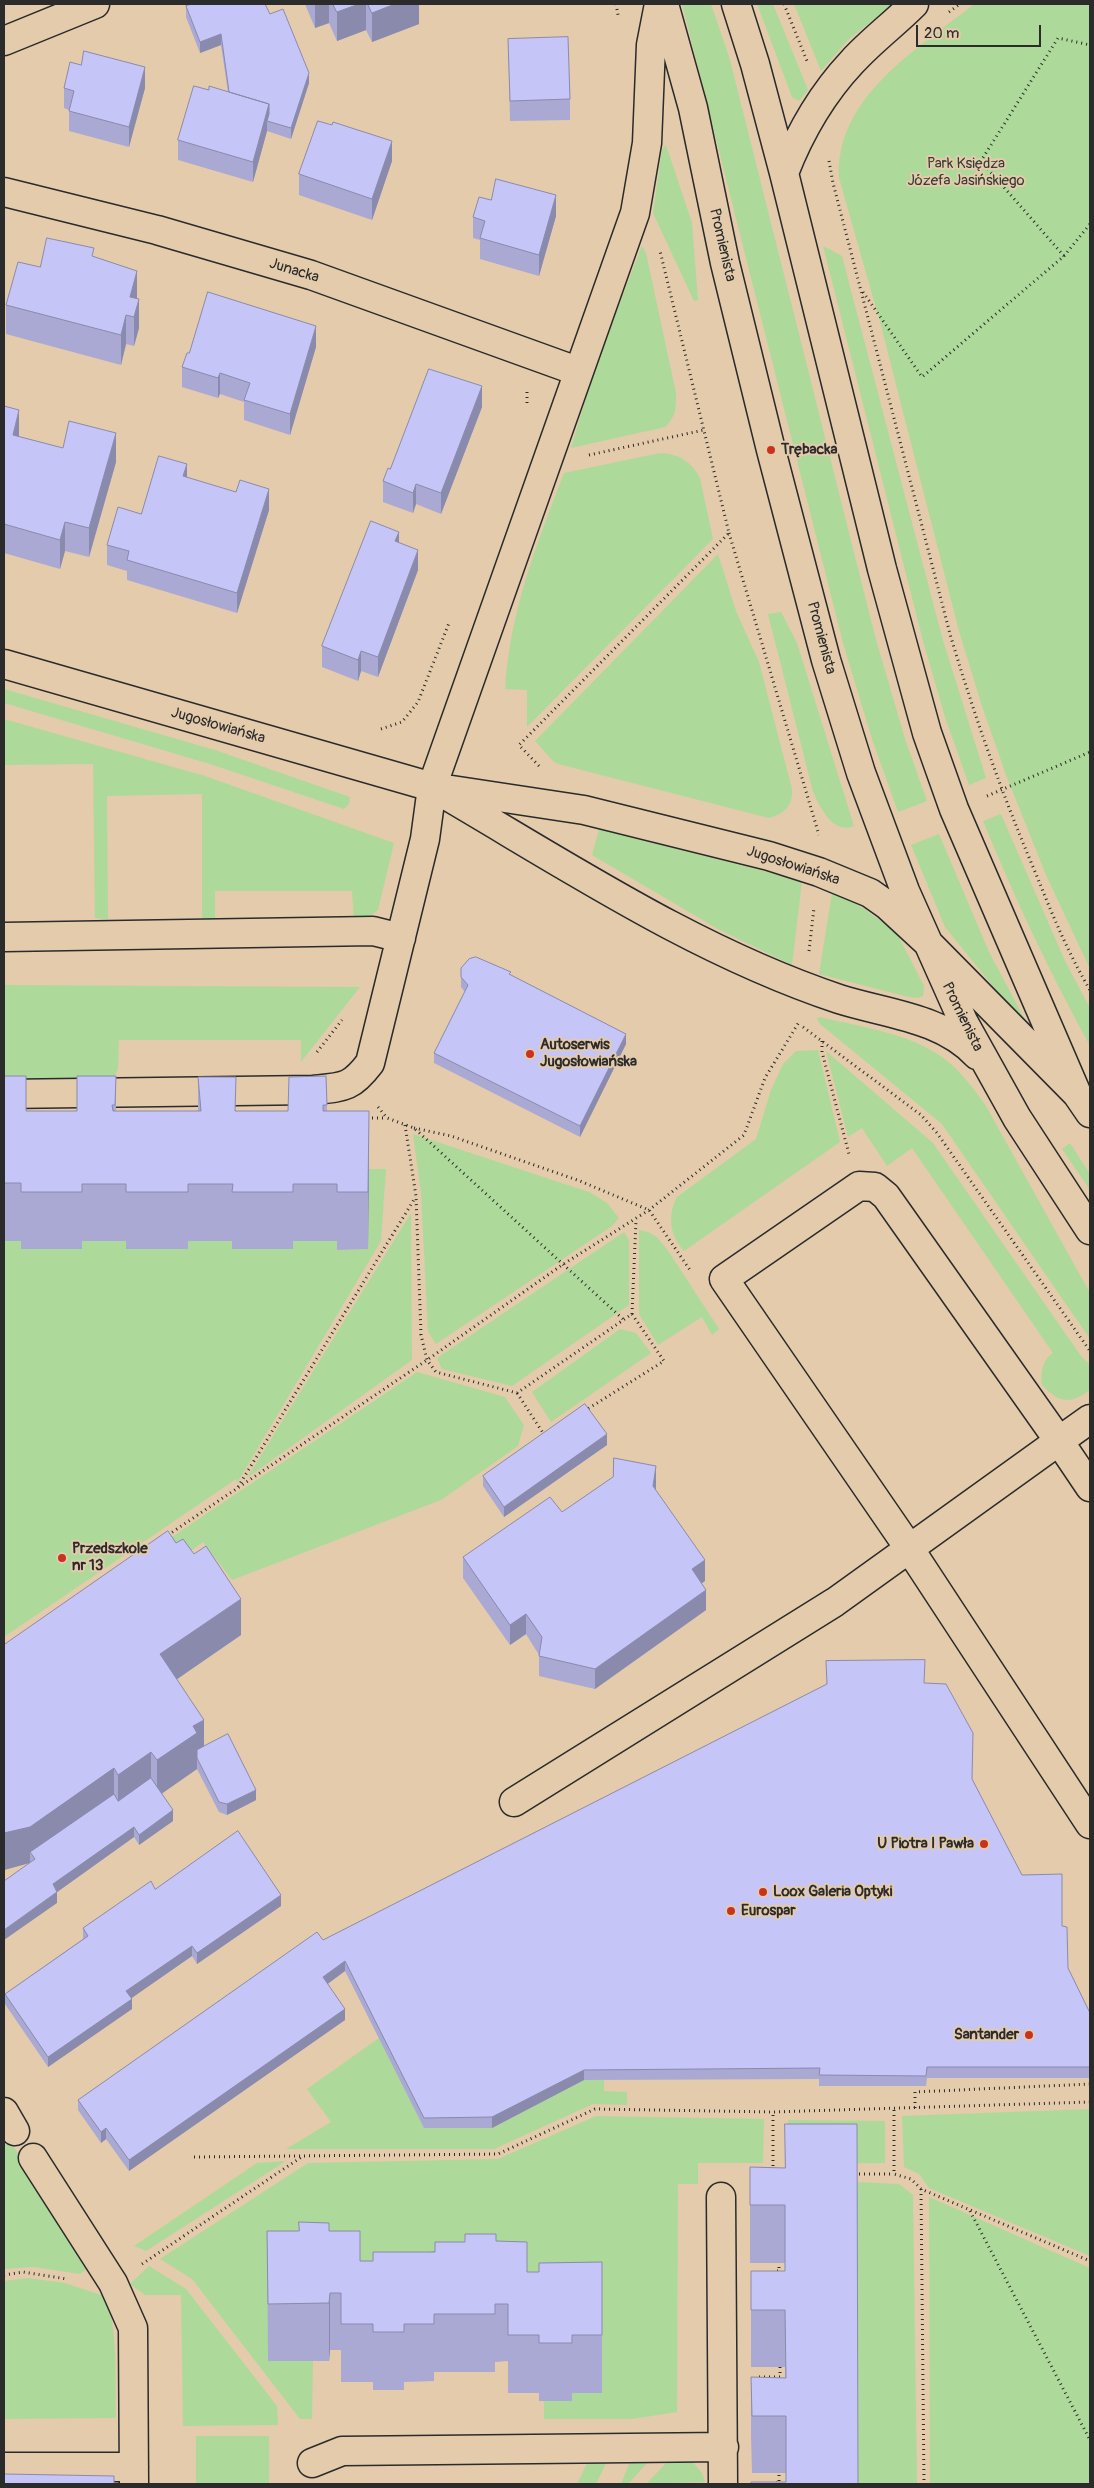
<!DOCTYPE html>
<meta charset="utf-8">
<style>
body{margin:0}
#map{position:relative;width:1094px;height:2488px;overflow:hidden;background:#e3cbab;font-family:Pangolin,sans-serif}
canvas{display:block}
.frame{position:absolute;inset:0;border:5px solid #2b2b2b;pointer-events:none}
.scale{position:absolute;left:916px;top:25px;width:125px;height:22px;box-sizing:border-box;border:2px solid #2b2b2b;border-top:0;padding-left:6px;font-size:15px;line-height:18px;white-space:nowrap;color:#2b2b2b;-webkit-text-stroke:4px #e3cbab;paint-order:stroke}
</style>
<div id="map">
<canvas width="1094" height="2488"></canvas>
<div class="frame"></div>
<div class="scale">20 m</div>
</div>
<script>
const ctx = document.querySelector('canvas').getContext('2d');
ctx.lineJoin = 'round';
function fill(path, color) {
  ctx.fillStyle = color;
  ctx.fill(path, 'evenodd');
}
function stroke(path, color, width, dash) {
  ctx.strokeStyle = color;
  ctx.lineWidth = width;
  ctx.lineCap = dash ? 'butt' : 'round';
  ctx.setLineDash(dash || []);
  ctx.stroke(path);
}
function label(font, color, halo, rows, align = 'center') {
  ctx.font = font + ' Pangolin,sans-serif';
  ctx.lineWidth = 4;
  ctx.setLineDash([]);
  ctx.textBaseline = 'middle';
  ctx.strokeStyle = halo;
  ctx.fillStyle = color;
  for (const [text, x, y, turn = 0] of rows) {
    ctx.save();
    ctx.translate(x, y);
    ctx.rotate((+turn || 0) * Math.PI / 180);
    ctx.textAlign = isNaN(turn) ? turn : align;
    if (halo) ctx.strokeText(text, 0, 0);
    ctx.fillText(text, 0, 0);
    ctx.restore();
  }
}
const green = new Path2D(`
 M682,4H711L730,60L875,636L905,739L927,801L898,812L872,739L843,643Z
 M757,4H773L808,90L799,101L792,97Z
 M794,4H893L848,40L821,71Z
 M974,4H1090V969L1046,875L1006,775L981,703L959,631L880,322L839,178C835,97 918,49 974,4Z
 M666,145L692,223L698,300L694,301L653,213L662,149Z
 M642,246L646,253L676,393C676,408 676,417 665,427L571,448L599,354Z
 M823,246L842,256L942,637L986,778L969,785L945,717L923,641Z
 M660,453C678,453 692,462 700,478L713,539L527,727V690L505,689C510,611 536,546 564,473Z
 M718,554L736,611L759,662L792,789C793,806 784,814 769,818L562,765L554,762L535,741Z
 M781,612L797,643L854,826C832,834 821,808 813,792L768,614Z
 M4,689L215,750L350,797L349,804L344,809L210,764L4,703Z
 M4,719L205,776L394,843L378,910L371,915L354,920L352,891H215V919L202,918V794L107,796L108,919L95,918L93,764L4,765Z
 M1001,814L1065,961L1090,1008V1046C1050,973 1015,899 983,821Z
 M599,829L802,881L792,965L718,929L592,855Z
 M939,834L989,952L1031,1031L1027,1033L996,990L945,927L911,845Z
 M832,893L859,905L897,933L924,986L923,996L918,998L909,997L819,974Z
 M4,985L360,987L301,1062V1040H119L118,1069L109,1087L4,1086Z
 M820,1017C864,1028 920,1034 954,1067C966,1078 976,1092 986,1106L1090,1293V1339L942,1124L820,1024L817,1019Z
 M818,1050L840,1142L684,1251C670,1235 667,1216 677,1197L756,1139L771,1090L783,1064L796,1051Z
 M826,1051L933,1143L1081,1356L1090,1365V1390C1070,1405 1059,1403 1042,1385C1040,1372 1043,1359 1053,1353L912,1148L887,1166L862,1128L848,1137Z
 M413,1134L589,1192L607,1203L619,1218L612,1226L436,1344L428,1332L421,1193Z
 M1070,1143L1090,1174V1190L1062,1149Z
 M369,1169H386L381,1241L237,1483L236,1479L4,1637V1241H21L81,1249L82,1241H126V1249H188V1241H233L293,1249V1241H337L338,1250L368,1249Z
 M411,1213L412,1360L247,1478Z
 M639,1230L648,1232L657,1237L669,1252L719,1329L712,1335L702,1317L658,1345L639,1314Z
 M624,1232L629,1240V1305L512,1386L442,1369L437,1358Z
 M620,1329L636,1333L651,1353L551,1422L532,1392Z
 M417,1372L505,1397L524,1425L518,1446L441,1500L232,1580L203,1542L168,1567L4,1650Z
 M379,2038L492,2128L584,2080H604V2091L627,2092V2105L593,2104L494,2149H286L331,2122L307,2089Z
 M1090,2109V2256L929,2188L919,2174L904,2167L902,2116Z
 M596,2116L764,2119L763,2163H698V2184H678L677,2412L632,2419H544V2401H571L527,2299L268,2361H313L312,2419H300L192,2279L160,2259L308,2163L498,2159Z
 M788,2120L885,2121V2163L788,2164Z
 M4,2132L91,2266L80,2274L34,2267L4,2269Z
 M286,2161L146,2251L134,2246L257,2163Z
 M857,2182L899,2184L913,2195L917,2484H858Z
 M929,2197L1090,2268V2484H930Z
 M149,2266L186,2289L277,2406L278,2425L183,2426L181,2295H145L130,2284Z
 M28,2278L65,2283L107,2297C118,2336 115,2378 116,2418L4,2419V2281Z
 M196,2436H269V2484H196Z
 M589,2459H608L596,2484H577Z
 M631,2459H651L628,2484H621Z
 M670,2459L691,2460L702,2473L705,2482L646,2484Z`);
const path = new Path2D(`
 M616,4L618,15
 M784,4L807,61
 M949,12L960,4
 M829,161L833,183L950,634C975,718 1002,794 1036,874C1052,914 1068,953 1090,990
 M1064,256L981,161L1058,38L1090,45
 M863,292L922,377L1064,256L1090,224
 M527,392V404
 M589,455L704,430
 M729,533L819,835
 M381,729L402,722L418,702L449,623
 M539,766L519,745L729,533L660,251
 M987,796L1090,752
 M809,951L814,908
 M803,1027L921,1115L937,1133L1090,1351
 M822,1041V1052L849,1154
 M317,1052L342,1020
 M378,1107L387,1118L414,1128L624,1320
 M367,1118H387
 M405,1125L416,1196L421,1335L427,1360L436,1372L517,1393L632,1314L664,1361L586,1410
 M414,1128L451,1136L580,1181L649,1210L690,1270
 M632,1314L636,1220
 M517,1393L545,1436
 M238,1487L415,1198
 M168,1535L427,1360L562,1265L649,1210L744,1135L765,1078L799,1022
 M915,2108V2092L1090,2084
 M894,2110V2174L911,2179L921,2189L1090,2261
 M194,2157L498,2154L595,2109L773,2112L1090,2102
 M773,2171V2112
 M854,2174H894
 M921,2189L924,2484
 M970,2211L1090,2440
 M142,2264L303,2156
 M777,2271H779V2263
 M4,2275L23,2272L67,2279
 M759,2377H780V2367
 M776,2483H779V2473`);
const minor = new Path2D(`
 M664,4L693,108L725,263L771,450L826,660L861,773L905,891L963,1021L1017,1118L1090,1230
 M736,4L755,64L784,173L882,569L927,733L954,809L1077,1094L1090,1113
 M4,41L95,4
 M784,173C800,132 821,95 852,62C871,41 894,24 914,4
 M4,192L157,230L311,275L577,371
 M4,664L432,787L584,810L769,856L819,872L870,893L887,905L927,942L1077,1094
 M444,794C572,869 698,952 839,999C886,1014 941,1017 977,1055
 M4,937L373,931L401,938
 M4,1094L313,1090C344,1087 351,1088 370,1063L425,839L432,787L635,213L647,143L651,45L659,4
 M1090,1419L1059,1441L1090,1487
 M514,1802L835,1602L1059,1441L886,1196L875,1187L859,1186L724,1279L909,1548L1090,1824
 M4,2112L15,2131
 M33,2158L113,2283L133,2328L134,2484
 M721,2197L723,2484
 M312,2463L342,2451L724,2447
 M4,2467H134`);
const wall = new Path2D(`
 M305,4H419V24L372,42L366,30L337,41L329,23L315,28Z
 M186,6L270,14L309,83L291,139L267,131L253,182L178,160V140L209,90L228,92L221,45L200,53L186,17Z
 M508,39L570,99V120L510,121Z
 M64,88H145L129,147L69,131V110L64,108Z
 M332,125L392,161L372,220L299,195V174Z
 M556,216L539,276L480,259V240L473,238V217Z
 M94,257L137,298L139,328L134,346L126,344L121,365L6,334V305L40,267Z
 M316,347L290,435L244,420V402L220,394L218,398L182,387V367L189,353Z
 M4,406L19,437L116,462L89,557L65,551L60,569L4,553Z
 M482,407L441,514L416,504L413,513L383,502V481L390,469Z
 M187,477L269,510L237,613L127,580V571L107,565V545L141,514Z
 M399,543L418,570L378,677L361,671L358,681L322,667V646Z
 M461,968L511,975L626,1044L580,1137L434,1063V1053L465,992L461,987Z
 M4,1076L26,1111H77L116,1076V1111H198V1077L236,1111H288L326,1076L327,1111L369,1169L368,1249L337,1250V1241H293V1249H232V1241H188V1249H126V1241H82V1249H21V1241H4Z
 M607,1445L504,1517L483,1486V1476Z
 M656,1486V1490L705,1581L701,1584L706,1610L595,1689L539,1676V1655L526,1634L510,1645L463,1578V1557L562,1512Z
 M241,1635L176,1679L204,1746L256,1800L227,1815L219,1812L197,1769L162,1793L173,1821L139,1845L134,1837L57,1892V1903L28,1863L4,1870V1645Z
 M925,1683L972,1780L1022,1875L1062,1926L1068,1968L1090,2013V2078H927L926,2086H819V2079L584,2080L492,2128H424L345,1971L328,1984L345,2020L129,2171L106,2139L101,2143L78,2110V2100L323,1940Z
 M155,1889L281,1906L197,1964L192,1956L131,1998L132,2009L48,2067L5,2004V1994L83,1939V1928Z
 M785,2124H857L786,2482V2473H752L751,2435V2377L785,2378V2367H751V2271H785V2263H750V2167L785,2168Z
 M267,2231H329L360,2261H373L496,2241L527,2272H539V2263L602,2262V2393H572V2401H539V2393H508V2361L495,2362V2372H434V2381L404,2382V2390H373V2382H341V2350H330L329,2361H268Z`);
const shadedWall = new Path2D(`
 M315,4H329V23L315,28Z
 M359,4H366V30L337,41V12Z
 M395,4H419V24L372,42V13Z
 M221,34V45L200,53V42Z
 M145,67V88L129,147V127Z
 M309,73V83L291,139V128Z
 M269,104V121H267V131L253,182V162Z
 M392,141V161L372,220V199Z
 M556,195V216L539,276V255Z
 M137,271V300L130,297Z
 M139,299V328L134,346V317Z
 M126,315V344L121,365V335Z
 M316,326V347L290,435V414Z
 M220,373V394L218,398V378Z
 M482,386V407L441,514V493Z
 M19,410V439L13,435Z
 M116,433V462L89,557V528Z
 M187,464V484L183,476Z
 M416,484V504L413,513V493Z
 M269,489V510L237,613V593Z
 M65,522V551L60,569V540Z
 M399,532V552L395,541Z
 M418,550V570L378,677V657Z
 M361,651V671L358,681V660Z
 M626,1034V1044L580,1137V1126Z
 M369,1111V1169L368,1249V1192Z
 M607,1434V1445L504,1517V1507Z
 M656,1466V1486L653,1506V1486Z
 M705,1560V1581L692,1590V1569Z
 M706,1590V1610L595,1689V1669Z
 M241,1599V1635L160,1691V1654Z
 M526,1614V1634L510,1645V1625Z
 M204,1720V1757L197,1758V1769L157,1797V1760L193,1726Z
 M151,1752V1789L118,1812V1775Z
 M114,1768V1804L30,1852V1863L4,1870V1833Z
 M256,1790V1800L227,1815V1804Z
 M173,1810V1821L139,1845V1835Z
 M134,1827V1837L53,1895V1884Z
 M57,1892V1903L4,1940V1930Z
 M281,1895V1906L197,1964V1953Z
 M192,1946V1956L126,2002V1991Z
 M345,1961V1971L323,1987V1977Z
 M132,1999V2009L48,2067V2057Z
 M345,2009V2020L129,2171V2160Z
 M584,2070V2080L492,2128V2117Z
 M106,2128V2139L101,2143V2132Z
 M330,2293V2350L329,2361V2303Z`);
const building = new Path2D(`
 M192,4H265L270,14L283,9L309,73L291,128L267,121L269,114V104L229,92L221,34L200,42L186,6Z
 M333,4H359L337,12Z
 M368,4H395L372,13Z
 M568,37L570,99L510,101L508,39Z
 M84,51L145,67L129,127L69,111L74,91L64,88L70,62L81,65Z
 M194,86L209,90V86L269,104L253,162L178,140Z
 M318,121L332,125L333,122L392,141L372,199L299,174Z
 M496,179L556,195L539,255L480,238L485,221L473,217L479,197L491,200Z
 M47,238L94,248L92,256L137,271L130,297L139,299L134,317L126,315L121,335L6,305L18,262L40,267Z
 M208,292L316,326L290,414L244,400L250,383L220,373L218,378L182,367L187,353H189Z
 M429,369L482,386L441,493L416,484L413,493L383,481L388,468L390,469Z
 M4,406L19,410L13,435L63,448L69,421L116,433L89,528L65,522L60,540L4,524Z
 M159,456L187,464L183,476L236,492L240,480L269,489L237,593L127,560L129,551L107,545L118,507L141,514Z
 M371,521L399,532L395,541L418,550L378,657L361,651L358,660L322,646Z
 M476,957L511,972L509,974L626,1034L580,1126L434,1053L468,985L461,977V968L469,959Z
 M4,1076H26V1111H77V1076H116L115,1105H112L113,1111H201L198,1077H236L235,1111H288L289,1077L326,1076L327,1105H323V1111H369L368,1192H337V1184H293V1192H232L233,1184H188V1192H126V1184H82V1192H21V1183H4Z
 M585,1404L607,1434L504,1507L483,1476Z
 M614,1458L656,1466L653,1486L705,1560L692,1569L706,1590L595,1669L539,1656L542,1637L526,1614L510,1625L463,1557L550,1497L562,1512L613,1477Z
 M168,1531L176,1543L183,1539L194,1554L206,1546L241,1599L160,1654L204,1720L193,1726L197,1733L157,1760L151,1752L118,1775L114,1768L30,1827L4,1833V1645Z
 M925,1660L924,1683L946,1684L973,1733L972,1779L1022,1875L1062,1874V1926L1067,1927L1068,1968L1090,2013V2067H927L926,2076L819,2075L820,2068L584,2070L492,2117L424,2118L345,1961L323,1977L345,2009L129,2160L106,2128L101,2132L78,2100L317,1932L323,1940L827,1684L826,1661Z
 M228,1734L256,1790L227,1804L219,1802L197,1758V1750Z
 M151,1778L173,1810L139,1835L134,1827L53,1884L57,1892L4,1930V1881L35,1859L30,1852L114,1794L118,1801Z
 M238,1831L281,1895L197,1953L192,1946L126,1991L132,1999L48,2057L5,1994L88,1936L83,1928L151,1881L155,1889Z
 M785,2124H857L858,2484H751V2482H786V2416H752L751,2377L786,2378L785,2310H751V2271H785V2205H750V2167L785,2168Z
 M299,2222L329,2223V2231H360V2261H373V2252H435V2242H465V2234H496V2241L527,2242V2272H539V2263L602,2262V2335H572V2343H539V2335H508V2304H495V2314H434V2324H404V2332H373V2324H341V2293H330L329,2303L268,2304L267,2231H299Z
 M4,2474L114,2476V2484H4Z`);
const markers = [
 [771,450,5,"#c8321e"],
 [530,1054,5,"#c8321e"],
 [62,1558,5,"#c8321e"],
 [984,1844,5,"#c8321e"],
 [763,1892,5,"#c8321e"],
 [731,1911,5,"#c8321e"],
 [1029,2035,5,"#c8321e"]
];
const parkNames = [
 ["Park Księdza",966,164],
 ["Józefa Jasińskiego",966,181]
];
const streetNames = [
 ["Promienista",722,245,77],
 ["Junacka",294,271,17],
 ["Promienista",821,638,75],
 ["Jugosłowiańska",218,726,16],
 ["Jugosłowiańska",793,866,18],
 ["Promienista",962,1017,64]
];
const poiNames = [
 ["Trębacka",781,450],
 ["Autoserwis",540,1045],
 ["Jugosłowiańska",540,1062],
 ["Przedszkole",72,1549],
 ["nr 13",72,1566],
 ["U Piotra I Pawła",974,1844,"right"],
 ["Loox Galeria Optyki",773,1892],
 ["Eurospar",741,1911],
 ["Santander",1019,2035,"right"]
];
fill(green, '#adda9a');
stroke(minor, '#2b2b2b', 31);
stroke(path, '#2b2b2b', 3, [1, 4]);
stroke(minor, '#e3cbab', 28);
fill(wall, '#a9a9d4');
fill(shadedWall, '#8a8aad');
fill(building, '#c5c5f7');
stroke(building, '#8a8aad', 1);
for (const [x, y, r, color] of markers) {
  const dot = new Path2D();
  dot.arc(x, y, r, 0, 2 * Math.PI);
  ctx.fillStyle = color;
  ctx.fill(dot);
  stroke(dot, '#e3cbab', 2);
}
label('15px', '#383c36', '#e3cbab', parkNames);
label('15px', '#2b2b2b', '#e3cbab', streetNames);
label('bold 15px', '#2b2b2b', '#e3cbab', poiNames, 'left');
</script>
